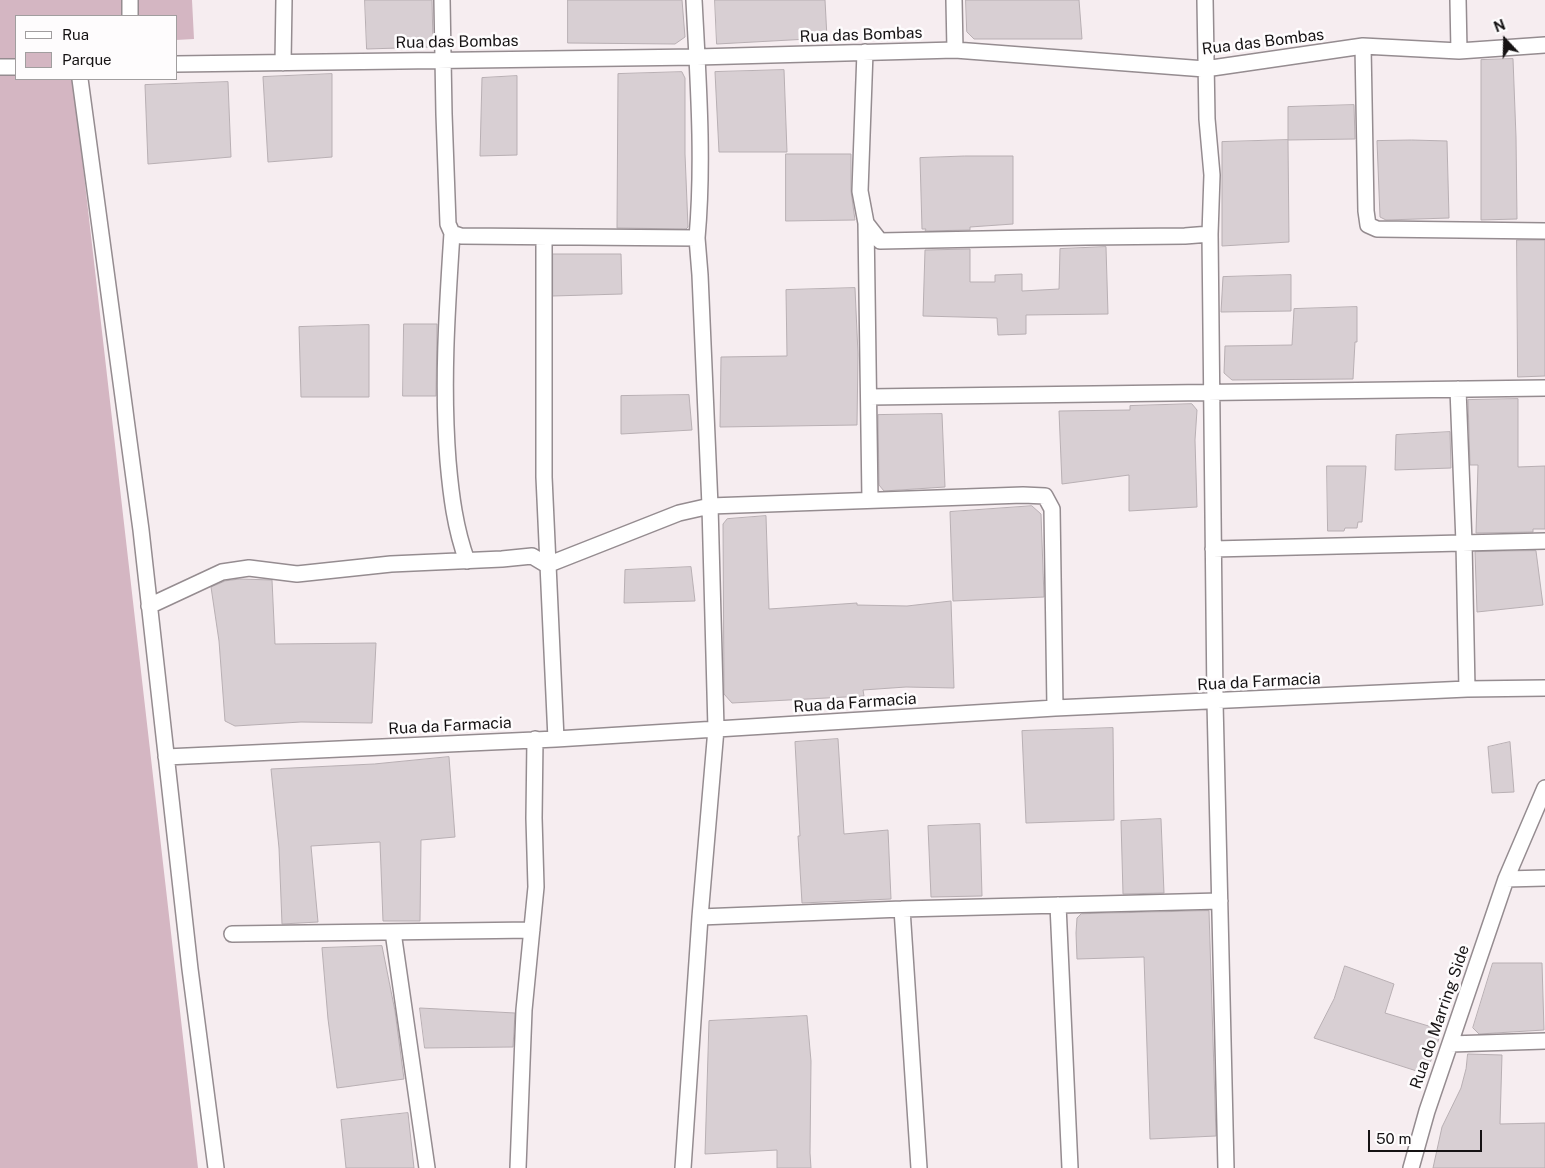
<!DOCTYPE html>
<style>
body{margin:0}
#map{position:relative;width:1545px;height:1168px;overflow:hidden;background:#f6edf0;font-family:"Public Sans",sans-serif}
canvas{display:block}
.legend{position:absolute;left:15px;top:15px;width:162px;height:65px;box-sizing:border-box;background:#fefcfd;border:1px solid #a19e9f;margin:0;padding:6px 9px;list-style:none;font-size:15px;color:#151213}
.legend li{display:flex;align-items:center;gap:10px;height:25px}
.legend b{width:25px;border:1px solid #a19e9f}
.north{position:absolute;left:1480px;top:15px;width:50px;height:50px;-webkit-text-stroke:4px #fefcfd;paint-order:stroke;rotate:339deg;font-size:14px;font-weight:700;line-height:20px;text-align:center;color:#151213}
.north::after{content:'';display:block;margin:auto;width:18px;height:22px;background:#151213;clip-path:polygon(50% 0,100% 100%,50% 72%,0 100%)}
.scale{position:absolute;left:1368px;top:1130px;width:114px;height:22px;box-sizing:border-box;border:2px solid #151213;border-top:0;padding-left:6px;font-size:15px;line-height:18px;white-space:nowrap;color:#151213;-webkit-text-stroke:4px #fefcfd;paint-order:stroke}
</style>
<div id="map">
<canvas width="1545" height="1168"></canvas>
<ul class="legend">
<li><b style="height:6px;background:#fff"></b>Rua</li>
<li><b style="height:14px;background:#d4b6c2"></b>Parque</li>
</ul>
<div class="north">N</div>
<div class="scale">50 m</div>
</div>
<script>
const ctx = document.querySelector('canvas').getContext('2d');
ctx.lineJoin = 'round';
function fill(path, color) {
  ctx.fillStyle = color;
  ctx.fill(path, 'evenodd');
}
function stroke(path, color, width, dash) {
  ctx.strokeStyle = color;
  ctx.lineWidth = width;
  ctx.lineCap = dash ? 'butt' : 'round';
  ctx.setLineDash(dash || []);
  ctx.stroke(path);
}
function label(font, color, halo, rows, align = 'center') {
  ctx.font = font + ' "Public Sans",sans-serif';
  ctx.lineWidth = 5;
  ctx.setLineDash([]);
  ctx.textBaseline = 'middle';
  ctx.strokeStyle = halo;
  ctx.fillStyle = color;
  for (const [text, x, y, turn = 0] of rows) {
    ctx.save();
    ctx.translate(x, y);
    ctx.rotate((+turn || 0) * Math.PI / 180);
    ctx.textAlign = isNaN(turn) ? turn : align;
    if (halo) ctx.strokeText(text, 0, 0);
    ctx.fillText(text, 0, 0);
    ctx.restore();
  }
}
const green = new Path2D(`
 M0,0H192L194,39L176,40V16H16V79H73L198,1168H0Z`);
const building = new Path2D(`
 M365,0H432L433,44L431,47L367,49Z
 M568,0H682L685,37L675,44L568,43Z
 M715,0H825L827,38L717,44Z
 M966,0H1079L1082,39H974L967,32Z
 M1513,59L1516,137L1517,219L1481,220V60Z
 M784,70L787,152H719L715,72Z
 M682,72L685,78V154L688,227L686,229L617,228L618,74Z
 M332,74V157L268,162L263,77Z
 M517,76V155L480,156L482,78Z
 M228,82L231,157L148,164L145,85Z
 M1354,105L1355,139L1288,140V107Z
 M1288,140L1289,242L1222,246V142Z
 M1412,140L1447,141L1449,218L1386,220L1380,217L1377,141Z
 M786,154H851V191L855,220L786,221Z
 M965,156H1013V224L970,227V230L925,231L926,229H922L920,158Z
 M1517,240H1545V376L1518,377Z
 M1106,247L1108,314L1026,315V334L998,335L997,318L923,316L925,250L970,249V282H995V275L1022,274V291L1059,289L1060,249Z
 M553,254H621L622,294L553,296Z
 M1291,275V311L1221,312L1223,277Z
 M855,288L858,354L857,425L720,427L721,357L787,356L786,290Z
 M1357,307V342H1355L1353,379L1232,380L1224,373L1225,346L1292,345L1294,309Z
 M404,324H437L436,396H403Z
 M369,325V397H301L299,327Z
 M689,395L692,430L621,434V396Z
 M1518,399V467L1545,466V529H1533V532L1476,533L1478,465H1470L1468,400Z
 M1192,404L1197,410L1195,440L1197,507L1129,511V475L1062,484L1059,411L1130,410V406Z
 M942,414L945,487L884,491L879,485L878,415Z
 M1450,432L1451,468L1395,470L1396,435Z
 M1327,466H1366L1362,522H1358L1357,528H1345L1344,531H1328Z
 M1032,506L1041,514L1044,597L953,601L950,512Z
 M766,516L769,609L857,603V605L907,606L951,601L954,688L906,687L863,690L864,696L732,703L724,694L723,524L727,519Z
 M1536,551L1543,605L1477,612L1475,552Z
 M691,567L695,601L624,603L625,570Z
 M240,579L272,580L275,644L376,643L372,723L301,722L235,726L225,721L219,641L211,587L225,581Z
 M1113,728L1114,820L1026,823L1022,731Z
 M838,739L844,834L888,830L891,899L802,903L798,836H800L795,742Z
 M1510,742L1514,792L1492,793L1488,747Z
 M449,757L455,837L421,840L420,921H383L380,842L311,846L318,922L282,924L279,848L271,769L374,764Z
 M1161,819L1164,893L1123,894L1121,821Z
 M980,824L982,896L931,897L928,826Z
 M1209,911L1216,1136L1150,1139L1144,957L1077,959L1076,933L1077,918L1081,914Z
 M382,946L395,1011L404,1079L337,1088L328,1019L322,948Z
 M1493,963H1542L1544,1030L1479,1034L1473,1028Z
 M1345,966L1394,984L1385,1013L1442,1030L1426,1074L1314,1038L1334,999Z
 M420,1008L515,1013L513,1047L425,1048Z
 M807,1016L811,1061L810,1153L811,1168H777V1150L705,1154L709,1021Z
 M1468,1054L1502,1055L1500,1124L1545,1123V1168H1433L1442,1127L1461,1088L1466,1069Z
 M408,1113L414,1168H346L341,1120Z`);
const minor = new Path2D(`
 M130,0V16
 M442,0L444,114L448,224L452,233L461,236L697,238C704,159 698,79 694,0
 M954,0L955,50
 M1458,0L1459,51
 M1363,46L1366,211L1368,225L1377,229L1545,231
 M865,52L860,191L866,223L880,241L1086,237L1185,236L1210,234L1212,175L1207,119L1205,0
 M283,63L284,0
 M176,64L697,57L955,50L1205,69L1363,46L1459,51L1545,45
 M0,67H16
 M80,79L141,530L190,969L216,1168
 M866,223L870,500
 M452,233C447,310 442,384 448,461C451,495 455,528 467,561
 M1210,234L1215,702L1226,1168
 M544,237V477L556,739
 M1458,389L1464,543L1467,689
 M869,397L1545,388
 M1213,549L1545,541
 M149,606L222,572L249,568L297,574L391,564L502,559L532,556L547,565L679,513L710,506L700,275L697,238
 M166,757L556,739L1055,708L1467,689L1545,688
 M1506,879L1545,878
 M1058,905L1070,1168
 M902,909L919,1168
 M700,917L902,909L1220,901
 M393,932L427,1168
 M232,934L532,930
 M1450,1044L1545,1041
 M518,1168L524,1010L536,887L534,818L535,739
 M683,1168L700,917L716,729L710,506L1023,495L1045,496L1052,509L1055,708
 M1411,1168L1427,1111L1506,879L1545,788`);
const streetNames = [
 ["Rua das Bombas",861,35,-2],
 ["Rua das Bombas",457,42,-1],
 ["Rua das Bombas",1263,42,-7],
 ["Rua da Farmacia",1259,682,-3],
 ["Rua da Farmacia",855,703,-4],
 ["Rua da Farmacia",450,726,-3],
 ["Rua do Marring Side",1440,1017,-71]
];
fill(green, '#d4b6c2');
fill(building, '#d8cfd3');
stroke(building, '#b8afb3', 1);
stroke(minor, '#958c90', 18);
stroke(minor, '#fff', 15);
label('16px', '#151213', '#fefcfd', streetNames);
</script>
